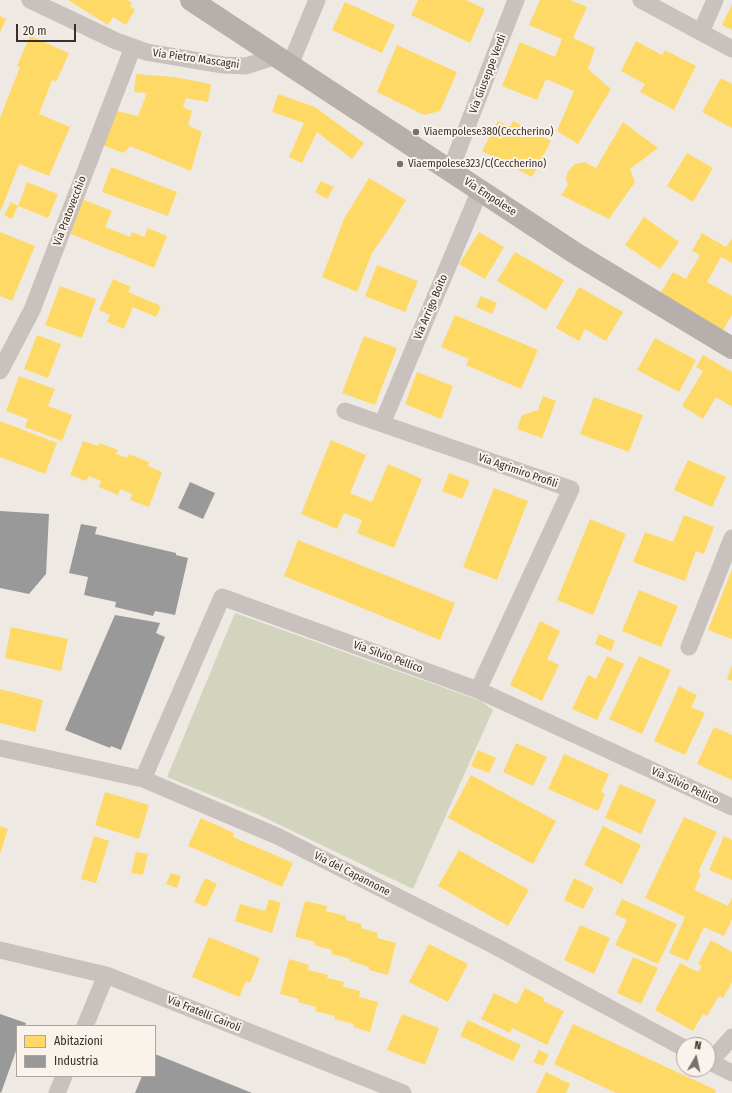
<!DOCTYPE html>
<style>
body{margin:0}
#map{position:relative;width:732px;height:1093px;overflow:hidden;background:#efe9e4;font-family:"Fira Sans Condensed",sans-serif}
canvas{display:block}
.legend{position:absolute;left:16px;top:1025px;width:140px;height:52px;box-sizing:border-box;background:#faf3ec;border:1px solid #ada49e;margin:0;padding:5px 7px;list-style:none;font-size:12px;color:#3a2e2a}
.legend li{display:flex;align-items:center;gap:8px;height:20px}
.legend b{width:20px;border:1px solid #ada49e}
.north{position:absolute;left:676px;top:1037px;width:40px;height:40px;box-sizing:border-box;background:#faf3ec;border:1px solid #ada49e;border-radius:50%;rotate:9deg;font-size:11px;font-weight:700;line-height:16px;text-align:center;color:#3a2e2a}
.north::after{content:'';display:block;margin:auto;width:14px;height:18px;background:#796f6b;clip-path:polygon(50% 0,100% 100%,50% 72%,0 100%)}
.scale{position:absolute;left:16px;top:24px;width:60px;height:18px;box-sizing:border-box;border:2px solid #3a2e2a;border-top:0;padding-left:5px;font-size:12px;line-height:14px;white-space:nowrap;color:#3a2e2a;-webkit-text-stroke:3px #faf3ec;paint-order:stroke}
</style>
<div id="map">
<canvas width="732" height="1093"></canvas>
<ul class="legend">
<li><b style="height:11px;background:#ffd966"></b>Abitazioni</li>
<li><b style="height:11px;background:#999"></b>Industria</li>
</ul>
<div class="north">N</div>
<div class="scale">20 m</div>
</div>
<script>
const ctx = document.querySelector('canvas').getContext('2d');
ctx.lineJoin = 'round';
function fill(path, color) {
  ctx.fillStyle = color;
  ctx.fill(path, 'evenodd');
}
function stroke(path, color, width, dash) {
  ctx.strokeStyle = color;
  ctx.lineWidth = width;
  ctx.lineCap = dash ? 'butt' : 'round';
  ctx.setLineDash(dash || []);
  ctx.stroke(path);
}
function label(font, color, halo, rows, align = 'center') {
  ctx.font = font + ' "Fira Sans Condensed",sans-serif';
  ctx.lineWidth = 4;
  ctx.setLineDash([]);
  ctx.textBaseline = 'middle';
  ctx.strokeStyle = halo;
  ctx.fillStyle = color;
  for (const [text, x, y, turn = 0] of rows) {
    ctx.save();
    ctx.translate(x, y);
    ctx.rotate((+turn || 0) * Math.PI / 180);
    ctx.textAlign = isNaN(turn) ? turn : align;
    if (halo) ctx.strokeText(text, 0, 0);
    ctx.fillText(text, 0, 0);
    ctx.restore();
  }
}
const green = new Path2D(`
 M235,613L481,701L493,710L413,889L257,814L167,777Z`);
const homes = new Path2D(`
 M68,0H128L132,3L130,6L135,10L126,25L113,17L108,25Z
 M418,0H466L485,9L470,43L411,15Z
 M540,0H570L587,7L573,38L595,48L588,69L611,89L578,144L557,131L574,91L546,79L537,100L502,86L520,42L555,57L562,39L529,25Z
 M345,2L395,25L382,53L332,30Z
 M732,4V30L722,25Z
 M0,16L6,19L0,32Z
 M30,36L69,53L56,82L52,80L39,114L70,127L49,176L19,164L1,210H0V118L20,67L17,66Z
 M636,41L662,55L665,50L696,66L674,110L640,92L645,84L621,71Z
 M397,45L457,72L440,111L424,115L377,92Z
 M136,74L174,77L211,84L208,102L186,98L183,107L192,111L188,125L202,132L191,171L130,146L124,153L102,145L117,111L138,116L147,93L134,92Z
 M721,78L732,84V128L702,112Z
 M278,94L315,107L364,143L352,159L317,132L302,163L289,157L304,123L272,112Z
 M498,121L510,127L513,121L551,141L532,177L482,151Z
 M623,122L658,148L630,169L635,182L609,219L561,195L568,185L566,179L568,171L575,164L585,162L596,168Z
 M687,153L713,168L693,202L667,186Z
 M111,167L177,192L168,216L102,192Z
 M369,178L406,200L388,230L372,253L357,292L322,277L344,219Z
 M321,181L334,187L327,199L315,192Z
 M27,182L58,194L48,218L18,206Z
 M82,199L112,211L105,227L130,237L132,232L144,237L148,228L167,236L154,268L69,233Z
 M11,202L18,206L12,219L4,215Z
 M644,217L679,242L660,269L625,245Z
 M0,232L35,246L12,301L0,296Z
 M479,232L504,247L485,279L459,264Z
 M702,233L726,247L732,238V263L721,257L707,282L732,296V315L723,330L660,294L673,272L686,279L700,255L692,251Z
 M515,252L564,280L546,310L497,281Z
 M377,265L418,281L405,312L365,296Z
 M113,279L131,287L128,292L161,306L156,317L133,307L124,329L107,322L110,315L99,310Z
 M60,286L96,299L82,338L45,325Z
 M579,287L623,312L606,341L585,329L579,341L556,328Z
 M481,296L497,303L492,314L476,307Z
 M455,315L538,350L521,389L466,365L469,359L441,347Z
 M37,335L61,344L48,378L24,369Z
 M364,336L397,348L375,405L342,393Z
 M655,338L696,360L679,392L637,370Z
 M703,355L732,372V407L716,397L703,419L682,406L703,371L696,367Z
 M417,372L453,386L441,419L405,404Z
 M19,376L55,389L48,406L72,415L62,441L25,427L28,419L6,411Z
 M543,396L556,401L542,438L517,429L522,415L538,410Z
 M594,397L643,415L629,452L580,434Z
 M0,421L57,443L45,474L0,457Z
 M331,440L366,455L350,493L372,502L388,464L422,479L394,548L357,533L362,520L344,513L337,529L301,514Z
 M83,441L98,446L99,443L118,450L116,454L127,458L129,454L149,462L148,466L162,472L149,507L130,500L132,494L120,489L118,495L99,487L101,481L89,476L86,481L70,475Z
 M688,460L726,477L712,507L674,490Z
 M449,473L470,481L462,499L442,491Z
 M494,488L528,501L497,580L463,567Z
 M684,515L714,527L704,554L696,551L685,581L633,562L645,532L673,542Z
 M590,519L626,534L593,615L557,600Z
 M298,540L455,603L440,640L284,576Z
 M732,569V639L708,630Z
 M639,590L678,606L661,647L622,631Z
 M540,621L560,631L547,659L559,665L542,701L510,685Z
 M11,627L68,639L61,671L5,658Z
 M599,634L615,641L611,651L595,644Z
 M607,656L624,664L597,720L572,709L588,675L596,679Z
 M639,656L671,670L642,734L609,719Z
 M732,665V681L727,679Z
 M679,686L697,695L691,707L705,713L685,755L654,741Z
 M0,689L43,700L35,732L0,723Z
 M714,727L732,735V780L697,764Z
 M516,743L547,757L533,786L503,772Z
 M478,750L496,758L489,773L471,766Z
 M564,754L609,774L601,792L605,794L598,811L548,789Z
 M471,775L556,821L533,864L448,818Z
 M620,784L656,800L641,834L605,818Z
 M105,792L149,805L139,839L95,825Z
 M684,817L717,832L698,872L701,874L694,890L728,906L732,897V919L724,936L704,927L688,961L669,953L685,917L645,898Z
 M201,818L234,833L233,837L293,863L282,887L188,846Z
 M0,826L8,829L0,854Z
 M603,826L641,845L622,884L584,865Z
 M94,836L109,841L96,883L81,879Z
 M724,836L732,840V880L709,870Z
 M459,850L529,890L508,926L438,886Z
 M136,852L148,854L143,875L131,873Z
 M171,873L181,876L177,888L166,884Z
 M205,878L217,884L206,907L194,902Z
 M574,878L594,888L583,909L564,900Z
 M269,899L281,903L272,933L235,921L240,904L265,911Z
 M622,899L677,924L658,964L615,945L627,920L615,914Z
 M305,901L327,906L326,911L346,916V920L362,924L361,928L378,933L377,938L396,943L388,975L369,970V967L350,961L351,959L331,954L332,950L314,945L315,942L295,937Z
 M580,925L610,938L594,974L564,960Z
 M209,937L260,958L250,983L246,981L239,997L192,977Z
 M711,940L732,952V982L723,998L719,996L707,1016L703,1014L693,1031L655,1010L680,963L698,972L702,966L698,964Z
 M429,944L468,964L448,1002L409,982Z
 M633,957L658,968L641,1004L617,993Z
 M289,959L309,965L308,970L328,975L327,978L344,982L343,987L360,991L359,997L378,1002L370,1032L353,1027L354,1024L334,1019L335,1016L315,1011L316,1007L298,1002L299,999L280,994Z
 M525,988L544,998L543,1001L564,1011L547,1045L512,1028L510,1033L481,1019L494,993L517,1004Z
 M402,1014L439,1028L425,1065L387,1050Z
 M468,1020L521,1045L513,1061L460,1036Z
 M573,1024L716,1090L715,1093H616L554,1064Z
 M539,1050L549,1055L543,1066L533,1062Z
 M546,1072L570,1084L566,1093H536Z`);
const industry = new Path2D(`
 M190,482L215,493L203,519L178,508Z
 M0,511L49,514L46,574L29,594L0,588Z
 M81,524L97,527L95,534L176,553V555L188,558L175,615L155,611L153,616L115,607L116,602L84,595L88,577L69,573Z
 M115,615L160,623L156,633L165,637L121,750L111,746L110,748L65,730Z
 M0,1014L26,1023L25,1026H17V1048L1,1093L0,1092Z
 M155,1054L252,1093H135L142,1076H155Z`);
const minor = new Path2D(`
 M30,0L116,41L133,47L146,52L223,65L246,66L277,56
 M641,0L732,49
 M701,32L715,0
 M290,65L317,0
 M450,171L516,0
 M0,371L32,310L133,47
 M345,411L571,489L478,690
 M382,424L480,190
 M689,647L732,538
 M0,748L143,779L277,836L491,944L684,1048
 M143,779L222,597L478,690L732,807
 M0,950L106,975L403,1093
 M85,1026L106,975
 M708,1061L732,1073
 M710,1062L732,1037
 M57,1093L64,1076`);
const primary = new Path2D(`
 M191,0L578,255L732,348`);
const markers = [
 [416,132,4,"#796f6b"],
 [400,164,4,"#796f6b"]
];
const streetNames = [
 ["Via Pietro Mascagni",196,59,8],
 ["Via Giuseppe Verdi",488,74,-69],
 ["Via Empolese",490,197,33],
 ["Via Pratovecchio",70,211,-69],
 ["Via Arrigo Boito",431,307,-67],
 ["Via Agrimiro Profili",518,471,19],
 ["Via Silvio Pellico",388,657,20],
 ["Via Silvio Pellico",685,786,25],
 ["Via del Capannone",352,874,27],
 ["Via Fratelli Cairoli",204,1014,22]
];
const poiNames = [
 ["Viaempolese380(Ceccherino)",424,132],
 ["Viaempolese323/C(Ceccherino)",408,164]
];
fill(green, '#d2d4be');
fill(homes, '#ffd966');
fill(industry, '#999');
stroke(minor, '#c8c1bd', 17);
stroke(primary, '#b7afac', 22);
for (const [x, y, r, color] of markers) {
  const dot = new Path2D();
  dot.arc(x, y, r, 0, 2 * Math.PI);
  ctx.fillStyle = color;
  ctx.fill(dot);
  stroke(dot, '#faf3ec', 1.5);
}
label('11px', '#3a2e2a', '#faf3ec', streetNames);
label('11px', '#3a2e2a', '#faf3ec', poiNames, 'left');
</script>
